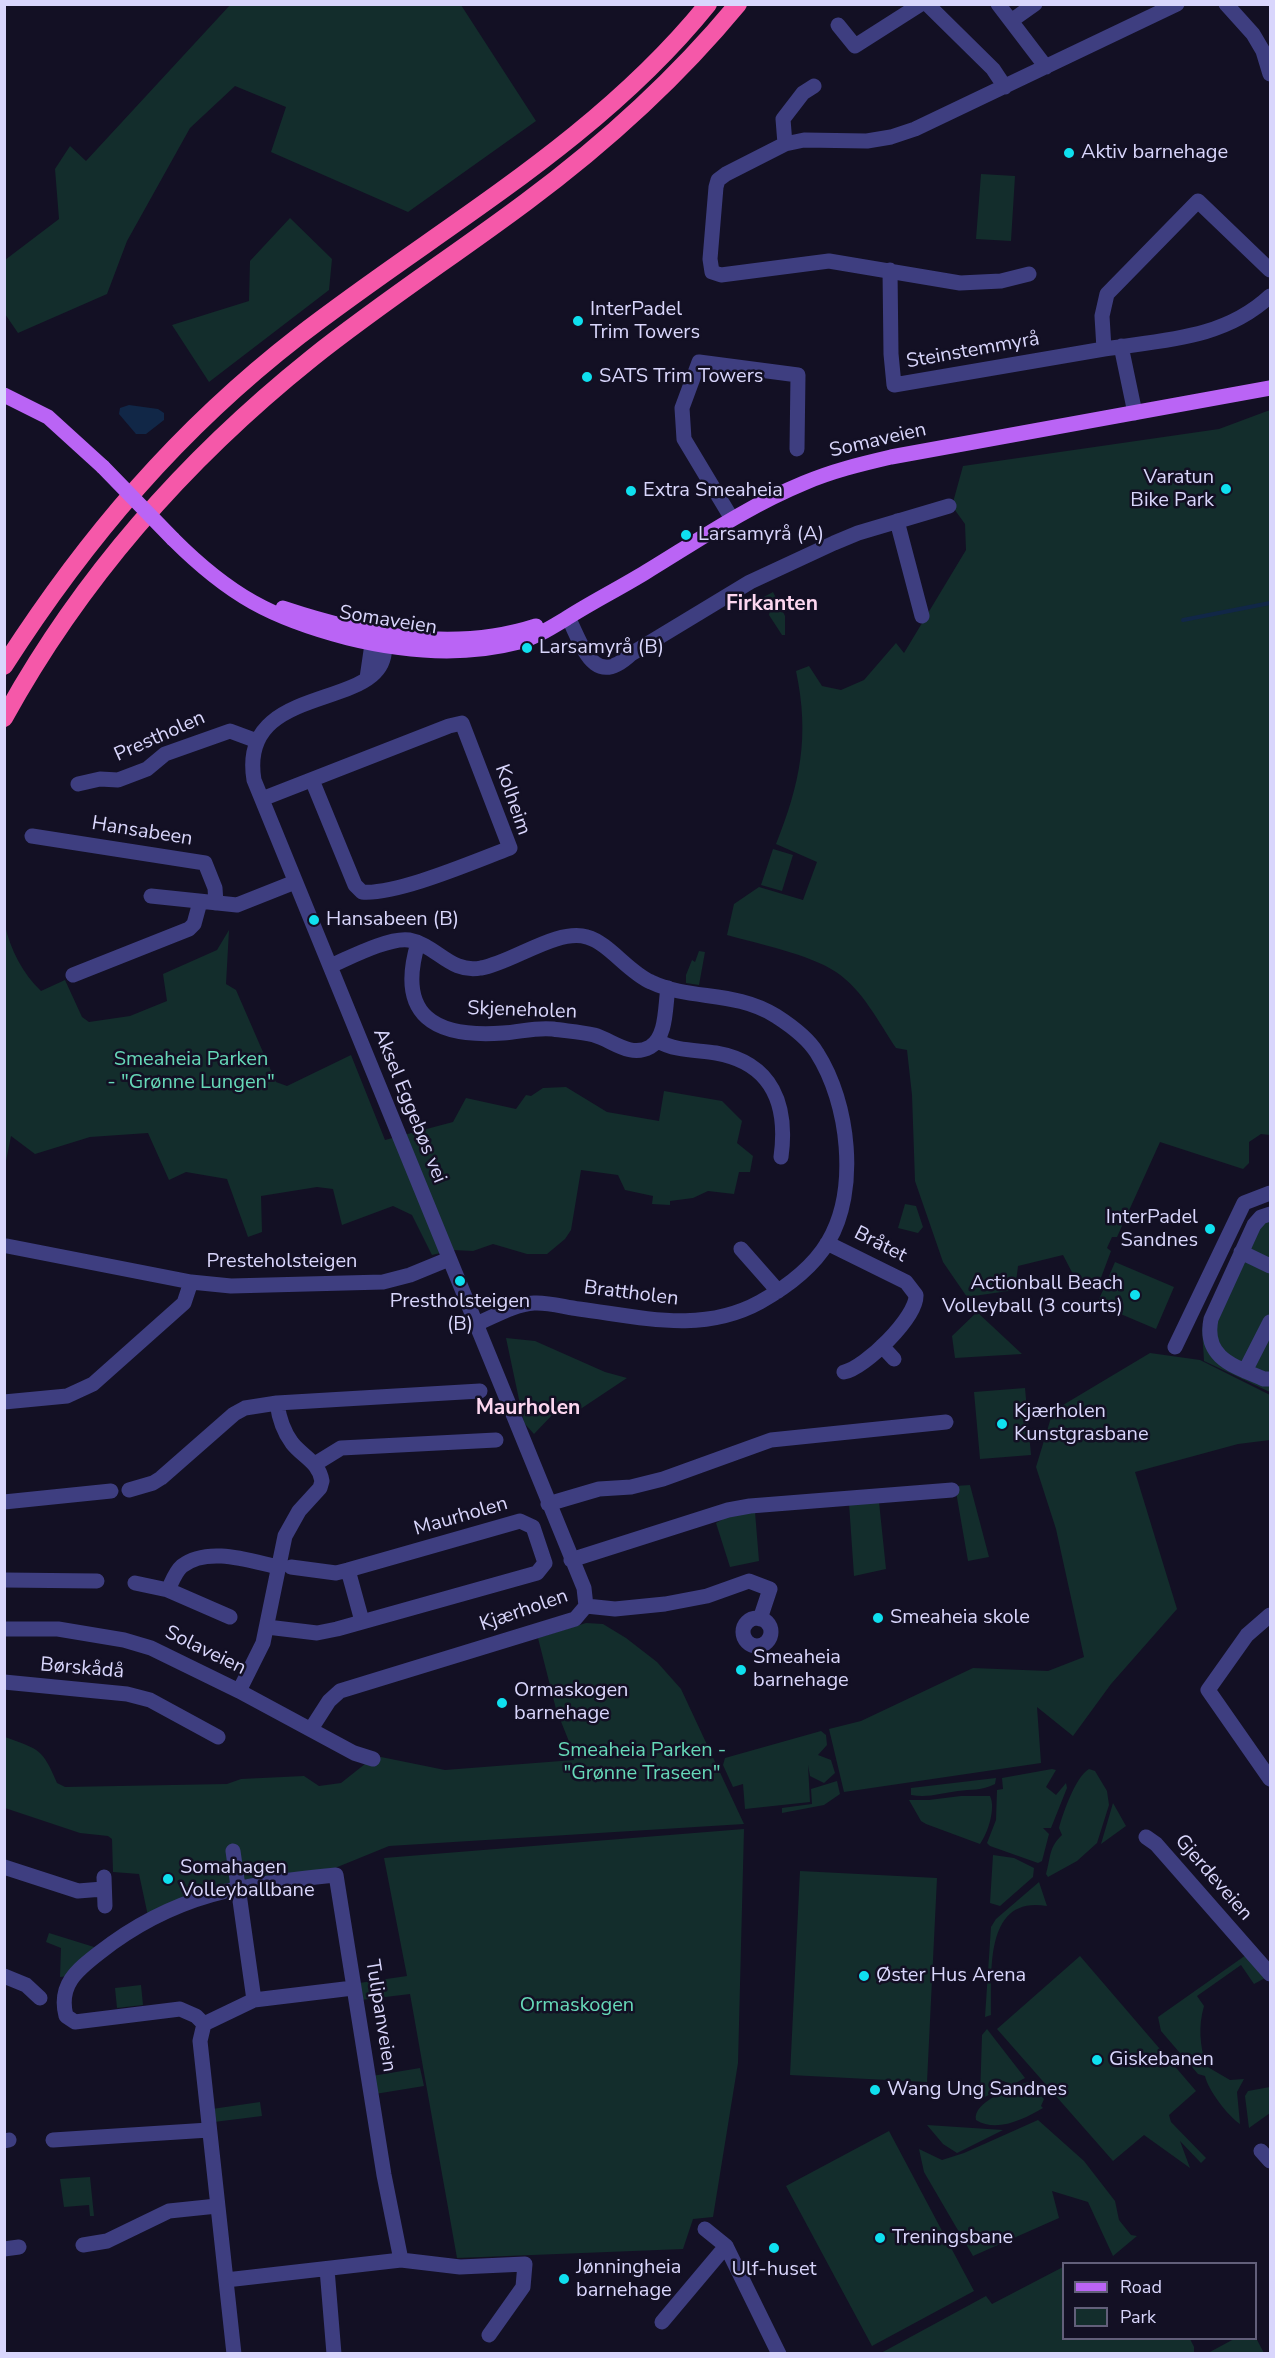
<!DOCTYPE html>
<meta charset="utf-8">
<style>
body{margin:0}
#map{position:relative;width:1275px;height:2358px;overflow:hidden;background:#131024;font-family:"Nunito Sans",sans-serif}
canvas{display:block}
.frame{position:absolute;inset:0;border:6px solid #d9d6fc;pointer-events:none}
.legend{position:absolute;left:1062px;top:2262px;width:195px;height:78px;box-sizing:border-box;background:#131024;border:2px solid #625f7a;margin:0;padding:8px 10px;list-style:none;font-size:18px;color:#d9d6fc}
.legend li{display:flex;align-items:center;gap:12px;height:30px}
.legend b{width:30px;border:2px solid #625f7a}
</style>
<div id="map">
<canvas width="1275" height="2358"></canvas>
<div class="frame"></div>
<ul class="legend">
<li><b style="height:8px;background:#ba64f5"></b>Road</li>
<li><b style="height:16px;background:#132d2c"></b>Park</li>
</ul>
</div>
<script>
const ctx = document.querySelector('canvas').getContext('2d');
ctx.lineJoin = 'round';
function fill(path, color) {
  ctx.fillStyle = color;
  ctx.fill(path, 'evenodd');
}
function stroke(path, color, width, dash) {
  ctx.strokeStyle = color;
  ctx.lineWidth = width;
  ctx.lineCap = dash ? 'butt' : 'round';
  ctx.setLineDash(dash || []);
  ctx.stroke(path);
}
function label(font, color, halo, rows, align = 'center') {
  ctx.font = font + ' "Nunito Sans",sans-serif';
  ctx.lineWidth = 5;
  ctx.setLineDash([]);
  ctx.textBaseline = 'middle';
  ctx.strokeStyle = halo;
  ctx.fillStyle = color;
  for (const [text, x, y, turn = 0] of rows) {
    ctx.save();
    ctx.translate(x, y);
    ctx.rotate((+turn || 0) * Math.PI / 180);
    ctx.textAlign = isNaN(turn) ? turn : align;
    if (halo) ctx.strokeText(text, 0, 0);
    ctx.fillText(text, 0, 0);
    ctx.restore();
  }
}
const green = new Path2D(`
 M231,4L461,5L536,121L408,212L271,152L286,107L235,86L190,128L127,241L107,294L18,333L5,314V260L59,219L55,169L70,146L86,161Z
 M981,174L1015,176L1011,241L976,239Z
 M290,218L332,259L329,290L209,382L172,325L249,301L250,261Z
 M1270,410V1135L1261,1134L1249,1142V1163L1243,1169L1160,1142L1117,1237H1112L1107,1248L1111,1251L1099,1283L1076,1280L1063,1255L1018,1266L1015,1290L967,1297L943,1262L915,1181L912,1095L907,1050L896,1048C879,1023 863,990 836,972C809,954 759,944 727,935L734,904L759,887L803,900L817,862L776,844C800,784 810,737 796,671L809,666L822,686L841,690L864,680L896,643L904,653L966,550L965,524L952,506L963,466L1219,429Z
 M773,592L785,616V635H782L769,615L770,610L762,598Z
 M773,849L793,855L782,891L761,885Z
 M5,925C10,949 23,974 41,991L65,980L82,1017L89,1022L130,1016L167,1001L163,974L217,950L229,930L226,984L236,990L276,1082L287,1086L351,1055L385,1140L453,1122L466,1098L516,1109L526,1095L531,1096L543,1088L566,1087L607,1112L659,1121L664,1091L722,1101L742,1121L737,1143L753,1156L750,1172H739L734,1194L708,1191L693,1198L670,1201V1205L652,1204L653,1196L625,1190L618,1175L581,1170L571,1230L565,1239L547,1254H527L493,1244L473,1251L453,1250L432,1255L412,1215L393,1206L342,1225L333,1189L317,1187L261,1196L262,1232L248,1237L227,1179L186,1172L169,1180L148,1133L90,1137L35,1154L11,1136L5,1166Z
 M699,951L705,952L699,985L686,983V975L692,960L695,962Z
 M905,1204L916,1206L923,1227L918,1233L898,1228Z
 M1270,1211V1392L1204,1361L1202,1328L1254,1216Z
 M1115,1262L1174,1287L1156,1329L1097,1304Z
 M977,1312L1022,1354L955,1358L952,1336Z
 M506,1338L535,1341L605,1372L627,1378L579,1410L555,1412L534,1434L524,1423Z
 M1150,1353L1200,1360L1270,1395V1440L1238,1444L1135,1472L1177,1609L1111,1684L1073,1736L1037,1707L1041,1763L844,1792L829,1729L861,1721L973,1668L1048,1671L1084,1657L1056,1529L1036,1467L1053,1411Z
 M1025,1388L1031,1455L980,1459L974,1392Z
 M970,1485L989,1557L968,1561L955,1486Z
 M879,1502L886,1569L854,1576L849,1503Z
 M755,1512L759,1561L730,1567L716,1523L732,1514Z
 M586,1623L603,1624L626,1638L657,1662L681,1689L744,1824L389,1846L335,1868L240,1880L148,1916L139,1874L113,1872L112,1839L108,1836L80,1833L5,1808V1737C40,1750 42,1748 57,1783L65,1787L227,1784L241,1779L304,1776L319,1786L341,1783L365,1764L381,1757L445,1770L574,1760V1754L556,1709L538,1638Z
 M821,1731L826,1735L827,1745L818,1755L831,1760L835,1773L824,1783L810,1776L808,1765L810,1802L745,1809L743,1784L733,1787L723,1765L725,1758Z
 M1052,1769L1056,1770L1046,1787L1056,1795L1066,1783L1067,1788L1051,1828H1043L1049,1834L1042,1861L1038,1863L990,1846L987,1843L996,1820L997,1790L1003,1789L1002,1778Z
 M1089,1769L1095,1771L1107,1791L1109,1805L1097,1843L1077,1861L1048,1877L1046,1874C1051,1856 1049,1847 1062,1835L1059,1828C1063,1813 1076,1776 1089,1769Z
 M996,1778L995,1784C981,1791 972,1789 958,1791C941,1793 929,1798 911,1795V1788Z
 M837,1781L840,1794L824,1805L782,1813V1808L812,1804L811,1789Z
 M961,1796H990C996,1808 988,1833 980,1844L926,1824L921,1821L909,1800H929Z
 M1113,1803L1126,1826L1101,1844Z
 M744,1829L738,2063L713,2217L693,2219L683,2249L457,2258L410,1994L361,2000L359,1983L407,1976L384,1858Z
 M993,1855L1014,1858L1034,1868L1033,1877L1000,1906L990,1903Z
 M800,1871L937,1878L927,2082L790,2075Z
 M1039,1882L1047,1906C983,1895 992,1974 991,2015L985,2017L991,1927L996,1919Z
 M49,1933L94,1947L99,1948L70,1976L60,1977L61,1948L46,1942Z
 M1246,1955L1265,1978L1254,1984L1241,1965L1197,1996L1204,2006C1198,2027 1200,2045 1206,2066L1230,2080L1244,2079L1237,2092L1240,2124C1228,2116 1208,2090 1205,2076L1198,2074L1161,2031L1158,2017Z
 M1080,1956L1196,2091L1169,2115L1171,2122L1206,2158L1201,2163L1180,2141L1190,2168L1144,2135L1113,2161L997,2029Z
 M141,1985L143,2005L117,2008L115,1988Z
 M987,2029L1025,2078L1008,2087V2083L1003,2081L998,2086L1000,2090L980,2099L982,2035Z
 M420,2068L424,2086L375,2094L372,2076Z
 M1028,2082L1044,2099L1041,2106L1043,2108C1024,2119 997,2133 976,2120C972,2102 1013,2087 1028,2082Z
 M1270,2087V2113L1249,2128L1245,2096L1248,2091Z
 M260,2102L262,2116L214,2122L212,2109Z
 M1038,2120L1084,2161L1115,2201L1119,2220L1131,2235L1137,2236L1113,2256L1088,2202L1052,2191L1059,2218L973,2256L924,2172L919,2149L942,2160L964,2153Z
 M927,2125L1003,2130L957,2153L943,2144Z
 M889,2131L974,2291L872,2346L786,2186Z
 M90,2177L94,2216H90L89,2205L64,2207L60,2179Z
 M1063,2267L1064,2338L1190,2339L1194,2347V2353H881L986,2296L992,2304Z
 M1256,2338L1264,2353H1208L1234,2339Z`);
const water = new Path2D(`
 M129,405L158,409L164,413V420L146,434H136L119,414L120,408Z`);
const stream = new Path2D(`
 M1183,620L1270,603`);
const minor = new Path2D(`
 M927,4L993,69L1005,87
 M998,4L1046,67
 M1226,4L1253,34L1263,51L1270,74
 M1011,21L1035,4
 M838,25L855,46L921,4
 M785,144L783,119L803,93L814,86
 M890,270L891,354L894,385L1104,349
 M1270,270L1198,201L1107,294L1102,316L1104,349C1164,340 1224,339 1270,296
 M1029,274L1001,281L960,283L829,261L721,275L712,272L710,259L716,187L718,180L726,174L785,144L804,140L867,141L891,137L915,129L1177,4
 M1121,346L1135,413
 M732,519L684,439L682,408L699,362L798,375L797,449
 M897,521L922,616
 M568,617C583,647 594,689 631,654L750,582L834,543L858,533L949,506
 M382,633C407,718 236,673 254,780L584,1588L586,1606
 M367,678L372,644L380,635
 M78,784L100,779L118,780L147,769L165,754L230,731L257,741
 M262,799L449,726L462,723L510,848C475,861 397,895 362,892L355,885L312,780
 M32,836L205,863L215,888L216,903
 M151,896L237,905L295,882
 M418,943C396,1016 435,1038 503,1033C520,1032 536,1027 553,1029C566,1031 581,1032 594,1035C612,1040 630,1058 650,1047C667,1037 665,1006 668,988
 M330,966C349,958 389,937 409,940C437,945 450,974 481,968C512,963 557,928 587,937C609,943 628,972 651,982C691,1001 734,990 776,1016C790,1025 808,1038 817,1053C849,1103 859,1190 828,1242C813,1267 785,1288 760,1302C702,1334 641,1317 579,1309C564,1307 548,1302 534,1303C515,1304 493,1317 476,1324
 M73,975L189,929L194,924L200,902
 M658,1041C675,1051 697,1050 716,1053C773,1063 788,1106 781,1157
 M1270,1214L1261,1217L1254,1225L1211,1319C1203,1358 1234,1366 1264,1379H1270
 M827,1243L906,1282L916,1295C917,1317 865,1368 844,1372
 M7,1246L191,1282L231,1286L383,1282L410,1275L449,1259
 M741,1249L778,1291
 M1241,1252L1270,1266
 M882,1346L894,1359
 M1175,1347L1244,1203L1270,1193
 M1245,1371L1270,1322
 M4,1402L67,1396L93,1384L184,1303L191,1282
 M315,1464L341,1448L496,1440
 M129,1490L153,1483L161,1478L234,1414L245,1408L277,1403L480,1391
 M4,1502L111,1491
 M548,1504L599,1489L631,1487L663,1479L771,1440L946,1422
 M571,1560L728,1510L750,1506L952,1490
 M348,1570L362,1621
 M4,1580L97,1581
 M135,1583L168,1590
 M586,1606L615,1609L665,1604L707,1596L749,1581L770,1589L760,1619
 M1270,1615L1247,1635L1208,1690L1270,1779
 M230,1617L168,1590C172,1582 175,1572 182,1566C208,1546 250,1561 278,1567
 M743 1632a14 14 0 1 1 28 0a14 14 0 1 1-28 0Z
 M267,1627L317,1633L337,1629L537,1573L545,1563L533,1527L520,1521L348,1570L336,1573L291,1567
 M4,1629H58L124,1640L151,1648L239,1691L354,1753L373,1759
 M4,1682L127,1694L150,1700L218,1737
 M239,1691L263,1643L285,1536L299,1511L320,1488L322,1481C319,1462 303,1457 292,1443C283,1431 279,1418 277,1403
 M311,1729L329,1701L340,1691L575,1619L586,1606
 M1146,1837L1156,1844L1270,1974
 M233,1851L254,2000L204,2024L200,2041L234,2354
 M4,1867L78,1891L103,1889
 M104,1877L105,1906
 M4,1976L26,1985L40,1998
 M254,2000L353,1988
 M204,2024L196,2016L180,2009L75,2022L66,2016C58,1985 77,1970 99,1953C175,1893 244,1884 336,1875L384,2175L401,2260
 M53,2140L209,2130
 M4,2141L9,2140
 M1261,2151L1270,2161
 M705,2229L726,2246L779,2354
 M83,2245L107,2241L169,2211L217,2206
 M4,2249L19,2247
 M327,2269L334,2354
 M226,2280L401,2260L460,2267L525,2264L523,2287L489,2335
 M662,2322L726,2246`);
const major = new Path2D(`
 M4,395L48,417L103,467
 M173,539C229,595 271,618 348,638C405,652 462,657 519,642C537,637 552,627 567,618C592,602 620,588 646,572C697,541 748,506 804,483C832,471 861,464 891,457L1270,388
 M283,608C364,635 453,653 536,626`);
const highway = new Path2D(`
 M4,666C86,538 179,429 299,336C437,229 596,143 708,4
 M4,718C82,576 186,459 312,358C381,303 455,255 526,202C604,144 676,79 738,4`);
const majorBridge = new Path2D(`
 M103,467L173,539`);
const markers = [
 [1069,153,6,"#0fe0ef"],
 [578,321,6,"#0fe0ef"],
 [587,377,6,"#0fe0ef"],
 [1226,489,6,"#0fe0ef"],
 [631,491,6,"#0fe0ef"],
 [686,535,6,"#0fe0ef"],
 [527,648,6,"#0fe0ef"],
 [314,920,6,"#0fe0ef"],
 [1210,1229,6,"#0fe0ef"],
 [460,1281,6,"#0fe0ef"],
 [1135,1295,6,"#0fe0ef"],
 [1002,1424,6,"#0fe0ef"],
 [878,1618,6,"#0fe0ef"],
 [741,1670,6,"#0fe0ef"],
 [502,1703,6,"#0fe0ef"],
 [168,1879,6,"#0fe0ef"],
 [864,1976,6,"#0fe0ef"],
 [1097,2060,6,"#0fe0ef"],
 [875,2090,6,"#0fe0ef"],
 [880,2238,6,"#0fe0ef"],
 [774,2248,6,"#0fe0ef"],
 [564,2279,6,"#0fe0ef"]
];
const poiNames = [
 ["Aktiv barnehage",1081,153],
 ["InterPadel",590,310],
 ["Trim Towers",590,333],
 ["SATS Trim Towers",599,377],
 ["Varatun",1214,478,"right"],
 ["Bike Park",1214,501,"right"],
 ["Extra Smeaheia",643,491],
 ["Larsamyrå (A)",698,535],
 ["Larsamyrå (B)",539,648],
 ["Hansabeen (B)",326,920],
 ["InterPadel",1198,1218,"right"],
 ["Sandnes",1198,1241,"right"],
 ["Actionball Beach",1123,1284,"right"],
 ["Volleyball (3 courts)",1123,1307,"right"],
 ["Prestholsteigen",460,1302,"center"],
 ["(B)",460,1325,"center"],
 ["Kjærholen",1014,1412],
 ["Kunstgrasbane",1014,1435],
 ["Smeaheia skole",890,1618],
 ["Smeaheia",753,1658],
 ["barnehage",753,1681],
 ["Ormaskogen",514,1691],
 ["barnehage",514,1714],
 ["Somahagen",180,1868],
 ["Volleyballbane",180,1891],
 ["Øster Hus Arena",876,1976],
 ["Giskebanen",1109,2060],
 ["Wang Ung Sandnes",887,2090],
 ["Treningsbane",892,2238],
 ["Jønningheia",576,2268],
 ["barnehage",576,2291],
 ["Ulf-huset",774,2270,"center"]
];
const streetNames = [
 ["Steinstemmyrå",973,351,-10],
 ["Somaveien",878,441,-13],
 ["Somaveien",388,621,9],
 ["Prestholen",160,737,-24],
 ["Kolheim",512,800,71],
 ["Hansabeen",142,832,9],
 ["Skjeneholen",522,1011,2],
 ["Aksel Eggebøs vei",409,1106,68],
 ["Bråtet",880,1245,27],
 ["Presteholsteigen",282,1262],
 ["Brattholen",631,1294,7],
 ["Maurholen",461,1517,-16],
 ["Kjærholen",524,1611,-19],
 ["Solaveien",205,1651,26],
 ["Børskådå",82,1669,5],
 ["Gjerdeveien",1213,1878,49],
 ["Tulipanveien",380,2016,81]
];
const parkNames = [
 ["Smeaheia Parken",191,1060],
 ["- \"Grønne Lungen\"",191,1083],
 ["Smeaheia Parken -",642,1751],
 ["\"Grønne Traseen\"",642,1774],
 ["Ormaskogen",577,2006]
];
const neighbourhoodNames = [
 ["Firkanten",772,605],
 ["Maurholen",528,1409]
];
fill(green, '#132d2c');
fill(water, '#112747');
stroke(stream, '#112747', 4);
stroke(minor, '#3e3e80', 15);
stroke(major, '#ba64f5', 15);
stroke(highway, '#f558a9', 18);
stroke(majorBridge, '#ba64f5', 15);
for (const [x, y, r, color] of markers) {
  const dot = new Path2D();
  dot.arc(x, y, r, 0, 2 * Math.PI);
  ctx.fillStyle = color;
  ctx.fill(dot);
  stroke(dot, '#131024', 2);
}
label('20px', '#d9d6fc', '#131024', poiNames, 'left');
label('20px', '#d9d6fc', '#131024', streetNames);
label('20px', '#66d8b8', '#131024', parkNames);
label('bold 21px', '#fdd7f0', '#131024', neighbourhoodNames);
</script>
